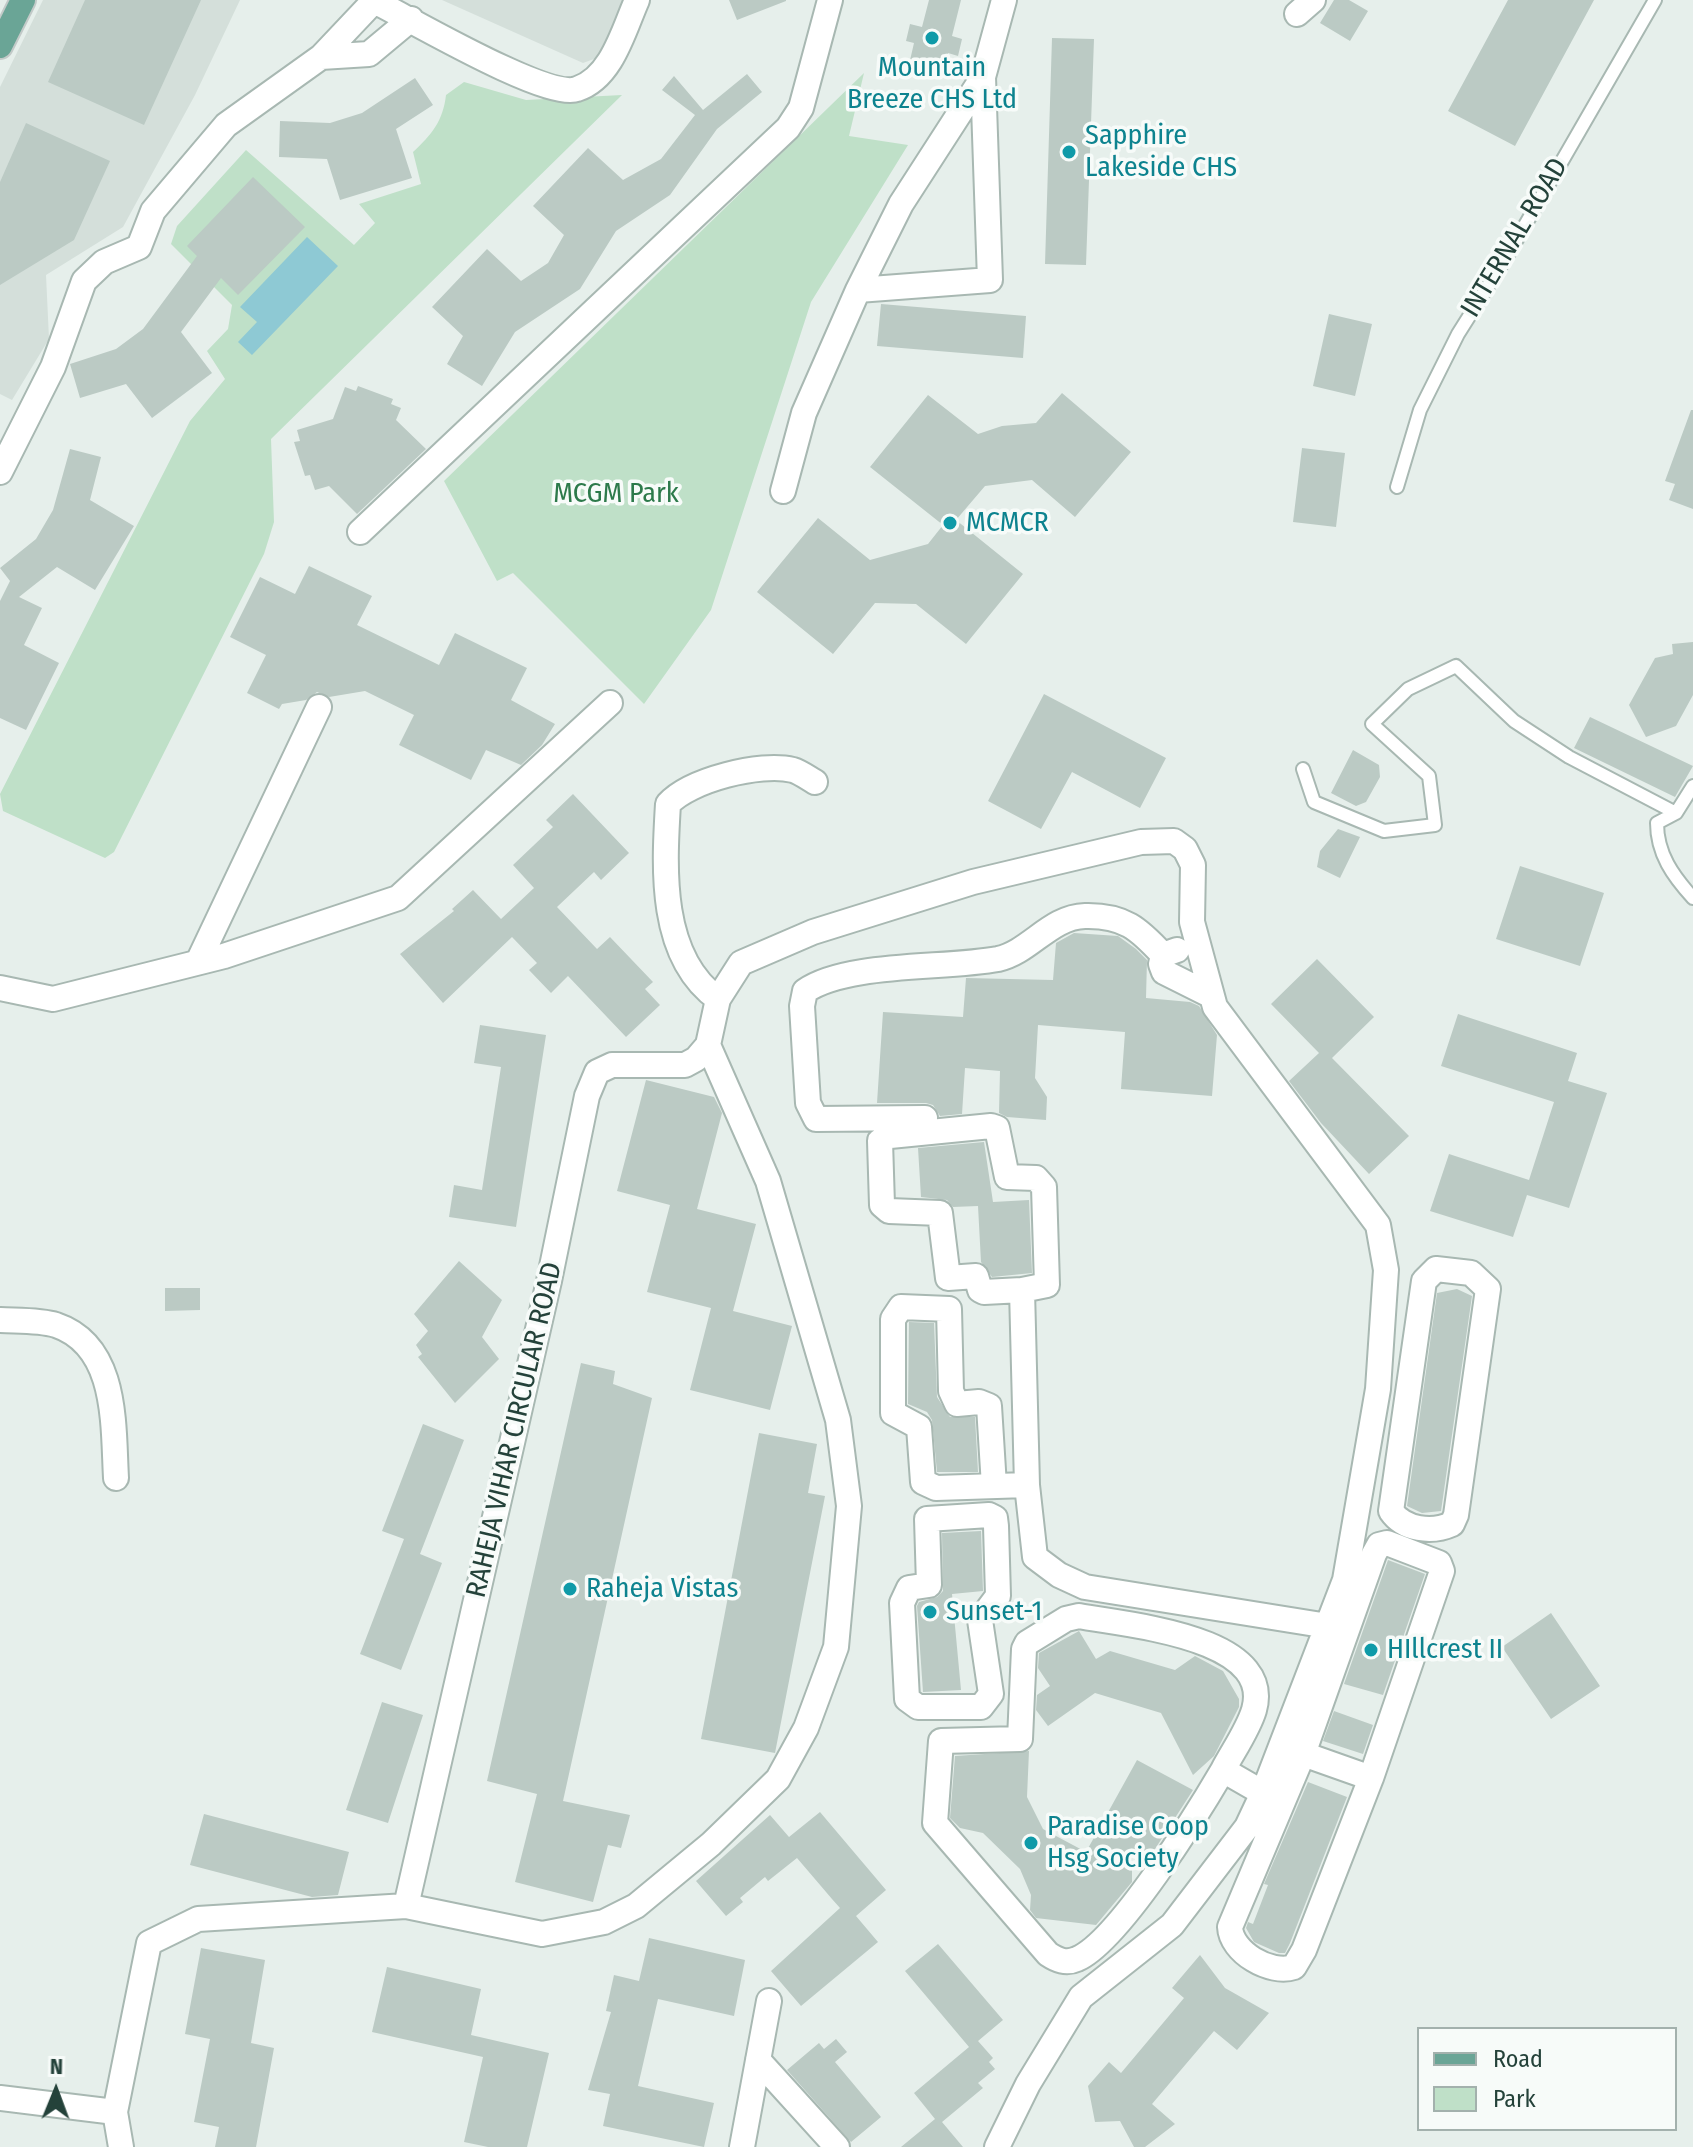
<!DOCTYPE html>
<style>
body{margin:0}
#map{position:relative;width:1693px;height:2147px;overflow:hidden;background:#e6efeb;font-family:"Fira Sans Condensed",sans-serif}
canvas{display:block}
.legend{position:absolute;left:1417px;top:2027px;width:260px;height:104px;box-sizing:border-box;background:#f7fbf9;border:2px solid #a3b1ad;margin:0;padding:10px 14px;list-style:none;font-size:24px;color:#24423a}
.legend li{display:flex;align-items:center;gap:16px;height:40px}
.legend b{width:40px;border:2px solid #a3b1ad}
.north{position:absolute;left:16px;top:2051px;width:80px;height:80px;-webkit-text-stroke:6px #f7fbf9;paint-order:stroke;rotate:1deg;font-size:22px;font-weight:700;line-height:32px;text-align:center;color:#24423a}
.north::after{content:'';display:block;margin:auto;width:28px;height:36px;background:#24423a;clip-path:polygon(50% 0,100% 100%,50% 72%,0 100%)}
</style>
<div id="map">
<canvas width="1693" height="2147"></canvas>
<ul class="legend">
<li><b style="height:10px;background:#6aa596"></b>Road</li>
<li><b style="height:22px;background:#bfe0c8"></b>Park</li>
</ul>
<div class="north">N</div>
</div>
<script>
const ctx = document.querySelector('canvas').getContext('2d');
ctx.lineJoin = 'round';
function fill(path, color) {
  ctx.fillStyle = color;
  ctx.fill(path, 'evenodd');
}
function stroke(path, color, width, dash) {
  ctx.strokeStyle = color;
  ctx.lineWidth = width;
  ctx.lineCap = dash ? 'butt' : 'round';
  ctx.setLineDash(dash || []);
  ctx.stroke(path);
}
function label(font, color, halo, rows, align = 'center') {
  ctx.font = font + ' "Fira Sans Condensed",sans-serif';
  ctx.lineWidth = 7;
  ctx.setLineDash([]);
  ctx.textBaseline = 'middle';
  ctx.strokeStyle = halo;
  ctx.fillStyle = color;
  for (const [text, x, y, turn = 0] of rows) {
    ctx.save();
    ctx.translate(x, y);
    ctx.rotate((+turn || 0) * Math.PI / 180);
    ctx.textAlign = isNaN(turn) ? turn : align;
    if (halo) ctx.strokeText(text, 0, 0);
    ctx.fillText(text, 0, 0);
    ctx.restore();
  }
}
const built = new Path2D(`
 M43,0H240L195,95L123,227L46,275L49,339L12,400L0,394V87Z
 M442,0H625L602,56L583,63Z`);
const green = new Path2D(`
 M864,73L849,136L908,145L811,302L711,610L644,704L513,573L497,581L444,481Z
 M464,82L526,100L622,95L271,439L274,522L264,554L114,852L105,858L3,811L0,794L190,421L225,379L207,351L228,329L232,305L171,244L177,226L246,150L354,245L375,223L359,204L421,184L413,152C432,134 443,121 446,95Z`);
const water = new Path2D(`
 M307,237L338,266L252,355L238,342L257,322L240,307Z`);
const building = new Path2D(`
 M85,0H201L144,125L48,82Z
 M729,0H786V1L737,20Z
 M929,0H961L952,36L962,39L958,56L948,53L942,77L908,69L914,43L906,41L910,24L922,27Z
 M1334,0H1349L1368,11L1350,41L1320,23Z
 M1508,0H1594L1515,146L1448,111Z
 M1052,38L1094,39L1086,265L1045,264Z
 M747,74L762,92L717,129L670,195L616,231L580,289L515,332L482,386L447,364L463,336L432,307L487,249L521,281L548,263L564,235L533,206L588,148L623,180L661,159L695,115L662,90L674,76L703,110Z
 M415,78L433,105L396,129L412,178L340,200L327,159L279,157L280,121L330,123L362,113Z
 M26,123L110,161L74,240L0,285V182Z
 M253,177L305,227L238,295L221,278L181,332L212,373L152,418L126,384L80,398L70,364L116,349L143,329L197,256L187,246Z
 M881,304L1026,316L1023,358L877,346Z
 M1329,314L1372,324L1355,396L1313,386Z
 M358,386L393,399L391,404L401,408L396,420L426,449L357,514L329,486L315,490L310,475L305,476L294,442L300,441L297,430L333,419L345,387L356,391Z
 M1062,393L1131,452L1075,517L1032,480L985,486L956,520L1023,574L966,644L916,604L875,603L833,654L757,592L818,518L870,560L928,544L943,525L870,467L928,395L978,434L1002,426L1036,423Z
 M1691,410H1693V509L1669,500L1675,484L1665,481Z
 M1302,448L1345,453L1336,527L1293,522Z
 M70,449L101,457L90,500L134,526L95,590L57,567L19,597L42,608L24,645L59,663L26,730L0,718V601L10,581L0,568L36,539L53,510Z
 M309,566L372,596L357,625L439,665L455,633L527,668L511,700L555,724L542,745L521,765L486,750L471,780L399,745L414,715L365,691L329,697L317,692L306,700L282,704L279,709L247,693L266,655L230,637L260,577L295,594Z
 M1693,642V695L1676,726L1646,737L1629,705L1655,658L1673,654L1672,644Z
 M1044,694L1166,758L1140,808L1072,772L1041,829L988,801Z
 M1590,717L1693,766L1675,797L1574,748Z
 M1353,750L1379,765L1380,777L1366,802L1356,806L1331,793Z
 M573,794L629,853L601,880L594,872L557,907L597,949L610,937L653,982L645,989L660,1005L626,1037L568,976L551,993L529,970L537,963L512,937L443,1003L400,954L454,911L452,909L473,890L501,919L534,888L513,865L553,827L546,820Z
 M1338,829L1360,837L1340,878L1317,867L1320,851Z
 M1520,866L1604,893L1580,966L1496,939Z
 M1074,933L1118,936L1136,949L1147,960L1146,998L1190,1002L1199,1006L1217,1035L1212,1096L1121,1089L1125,1032L1038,1025L1035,1078L1047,1097L1046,1120L1007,1117L999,1113L1000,1071L965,1068L962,1114L940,1116L933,1105L926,1103H877L883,1012L963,1017L966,978L1053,980L1056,943Z
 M1317,959L1374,1017L1332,1058L1409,1136L1369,1174L1321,1123L1289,1081L1319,1053L1271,1004Z
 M1458,1014L1577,1053L1568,1081L1607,1093L1569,1208L1527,1195L1513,1237L1430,1211L1449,1154L1529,1180L1554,1102L1441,1066Z
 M480,1025L546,1035L516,1227L449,1217L454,1185L482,1190L501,1067L474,1063Z
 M646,1080L714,1097L722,1113L697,1209L756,1224L733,1311L792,1326L770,1410L690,1390L711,1308L647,1292L670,1205L617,1191Z
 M984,1142L993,1202L1029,1200L1032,1273L992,1277L981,1262L978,1206L953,1207L947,1200L921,1197L918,1148Z
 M459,1261L502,1300L482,1337L499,1359L455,1403L418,1357L422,1354L416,1345L428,1331L414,1314Z
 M165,1288H200V1310L165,1311Z
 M1457,1289L1472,1296L1441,1511L1422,1513L1407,1506L1437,1293Z
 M909,1322L934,1323L937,1397L950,1417H975L978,1472H937L932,1420L927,1412L908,1404Z
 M581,1363L615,1371L613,1384L652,1398L563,1801L630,1815L621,1848L608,1845L593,1902L515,1882L537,1794L487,1781Z
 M423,1424L464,1440L420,1554L442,1563L401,1670L360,1654L404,1539L382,1531Z
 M759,1433L817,1444L808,1493L825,1496L775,1753L701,1739Z
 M981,1531L983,1591L952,1594L961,1690L923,1692L917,1606L919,1602L937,1597L943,1591L942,1533Z
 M1388,1560L1425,1574L1383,1695L1344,1684Z
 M1551,1613L1600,1686L1551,1719L1502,1647Z
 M1079,1631L1096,1659L1110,1651L1175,1670L1195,1656L1223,1671L1239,1699V1707L1214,1756L1193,1775L1161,1713L1095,1693L1048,1726L1036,1710L1037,1695L1050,1686L1038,1668L1039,1653Z
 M382,1702L423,1715L388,1823L346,1810Z
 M1334,1711L1373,1725L1363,1754L1323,1741Z
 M1029,1751L1027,1797L1043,1829L1086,1852L1137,1760L1193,1790L1146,1863L1132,1855V1882L1096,1925L1036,1918L1030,1910L1031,1895L1020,1869L983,1833L960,1828L950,1818L955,1756Z
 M1308,1782L1347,1797L1290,1943L1285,1953H1279L1254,1942L1246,1928L1248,1922L1253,1924L1268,1885L1264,1884Z
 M820,1812L886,1890L856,1916L878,1942L801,2006L771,1971L840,1908L832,1899L797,1858L768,1881L765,1877L740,1898L743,1902L726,1916L696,1881L770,1815L789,1837Z
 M204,1814L349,1852L338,1895L312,1897L190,1865Z
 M649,1938L745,1960L734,2016L658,1999L638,2086L714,2103L704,2147L603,2126L610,2094L588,2090L611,2012L606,2011L614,1975L639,1981Z
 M938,1944L1003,2020L978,2041L993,2058L989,2062L995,2069L978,2083L983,2088L942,2122L963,2147H901L935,2119L914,2093L969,2047L905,1971Z
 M201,1948L265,1960L251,2043L274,2048L256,2147H215L219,2127L194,2122L210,2039L185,2034Z
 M1200,1955L1225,1988L1269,2013L1237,2050L1214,2031L1152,2104L1175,2124L1145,2147H1134L1120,2121L1095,2122L1088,2086L1109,2062L1121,2073L1184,1998L1172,1988Z
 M387,1967L481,1989L471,2035L549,2053L527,2147H488L464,2142L483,2057L372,2032Z
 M836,2039L847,2052L835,2062L881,2117L851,2142L787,2070L819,2043L824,2049Z`);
const lane = new Path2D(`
 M1397,487L1420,410L1458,334L1509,253L1655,0
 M1303,769L1314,802L1384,831L1435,825L1429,776L1372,724L1408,689L1456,666L1514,721L1569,757L1676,813
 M1693,786L1676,813L1657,823C1657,854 1673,876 1693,898`);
const street = new Path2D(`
 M372,0C407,17 546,100 577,89C612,78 624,29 637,0
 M1297,14L1313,0
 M321,57L369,54L411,19
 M858,290L990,280L983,77
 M0,472L53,367L84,281L104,262L139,247L153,211L226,125L321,57L374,1
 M783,491L804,413L858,290L901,204L983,77L1004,0
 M360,532L788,128L801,108L830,0
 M1177,950L1163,955L1161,964L1164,972L1212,996
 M198,962L319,707
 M0,988L53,999L224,956L398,898L610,703
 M718,999C659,957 664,869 668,804C690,780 760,762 793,770C800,772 808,778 815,782
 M925,1118L816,1119L808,1103L802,1006L805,991C847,962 945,969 998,959C1030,952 1050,917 1085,916C1124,915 1139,929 1163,955
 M1436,1269L1471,1273L1488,1289L1456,1515L1452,1524C1432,1533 1404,1530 1391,1511L1424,1281Z
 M1022,1290L1047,1285L1044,1187L1036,1178L1007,1177L997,1128L991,1126L890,1136L880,1141L882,1205L889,1211L940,1213L948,1278L976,1276L980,1290L984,1292L1022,1290L1027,1485L1035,1557L1059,1575L1085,1587L1328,1626
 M0,1320C17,1321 40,1320 56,1325C118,1346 113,1425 116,1478
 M994,1486L989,1406L979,1402L957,1404L951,1391L949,1309L901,1307L893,1319V1413L919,1427L923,1482L936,1488L1027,1485
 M989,1515L995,1518L996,1526L998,1596L980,1620L991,1694L981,1707H918L907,1699L902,1603L909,1588L929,1585L927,1519Z
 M1387,1543L1439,1563L1442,1571L1371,1778L1304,1950L1294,1967C1270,1975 1231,1952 1230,1927L1303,1754L1374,1554L1379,1545Z
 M1289,1749L1371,1778
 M1223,1770C1233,1751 1248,1730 1254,1710C1275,1636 1125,1625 1079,1616L1066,1619L1027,1643L1024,1649L1020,1739L941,1741L935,1823L1048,1954C1057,1960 1066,1964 1077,1959C1118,1942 1199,1811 1223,1770L1263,1793
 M406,1906L542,1934L604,1922L636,1906L711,1844L778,1779L806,1728L836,1647L849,1506L838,1420L768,1181L708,1045
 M758,2060L837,2147
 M0,2098L115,2112
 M121,2147L115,2112L149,1943L198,1919L406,1906L549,1281L587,1096L597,1072L612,1065H685L696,1059L708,1045L718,999L741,963L813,932L973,882L1141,842L1174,841L1185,849L1193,865L1192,922L1215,1007L1378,1225L1386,1270L1378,1389L1345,1580L1263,1793L1247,1827L1172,1925L1081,1997L1028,2084L997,2147
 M742,2147L769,2001`);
const primary = new Path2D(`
 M0,46L23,0`);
const markers = [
 [932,38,8,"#0f9aa8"],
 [1069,152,8,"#0f9aa8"],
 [950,523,8,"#0f9aa8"],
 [570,1589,8,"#0f9aa8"],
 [930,1612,8,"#0f9aa8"],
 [1371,1650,8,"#0f9aa8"],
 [1031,1843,8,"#0f9aa8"]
];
const cultureNames = [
 ["Mountain",932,68,"center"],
 ["Breeze CHS Ltd",932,100,"center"],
 ["Sapphire",1085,136],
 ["Lakeside CHS",1085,168],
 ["MCMCR",966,523],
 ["Raheja Vistas",586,1589],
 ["Sunset-1",946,1612],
 ["HIllcrest II",1387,1650],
 ["Paradise Coop",1047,1827],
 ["Hsg Society",1047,1859]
];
const streetNames = [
 ["INTERNAL ROAD",1515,238,-59],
 ["RAHEJA VIHAR CIRCULAR ROAD",515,1430,-77]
];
const parkNames = [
 ["MCGM Park",616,494]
];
fill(built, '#d4dfda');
fill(green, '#bfe0c8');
fill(water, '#8ec9d4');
fill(building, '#bbcac4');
stroke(lane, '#a8b8b2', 16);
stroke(street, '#a8b8b2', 28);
stroke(primary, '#c2cac8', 28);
stroke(lane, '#fff', 12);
stroke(street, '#fff', 24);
stroke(primary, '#6aa596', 24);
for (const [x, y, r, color] of markers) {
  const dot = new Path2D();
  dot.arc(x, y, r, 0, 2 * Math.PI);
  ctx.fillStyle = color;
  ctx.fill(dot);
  stroke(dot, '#f7fbf9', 3);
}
label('28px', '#0d838f', '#f7fbf9', cultureNames, 'left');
label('28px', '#24423a', '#f7fbf9', streetNames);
label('28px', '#2d7a4b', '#f7fbf9', parkNames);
</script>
